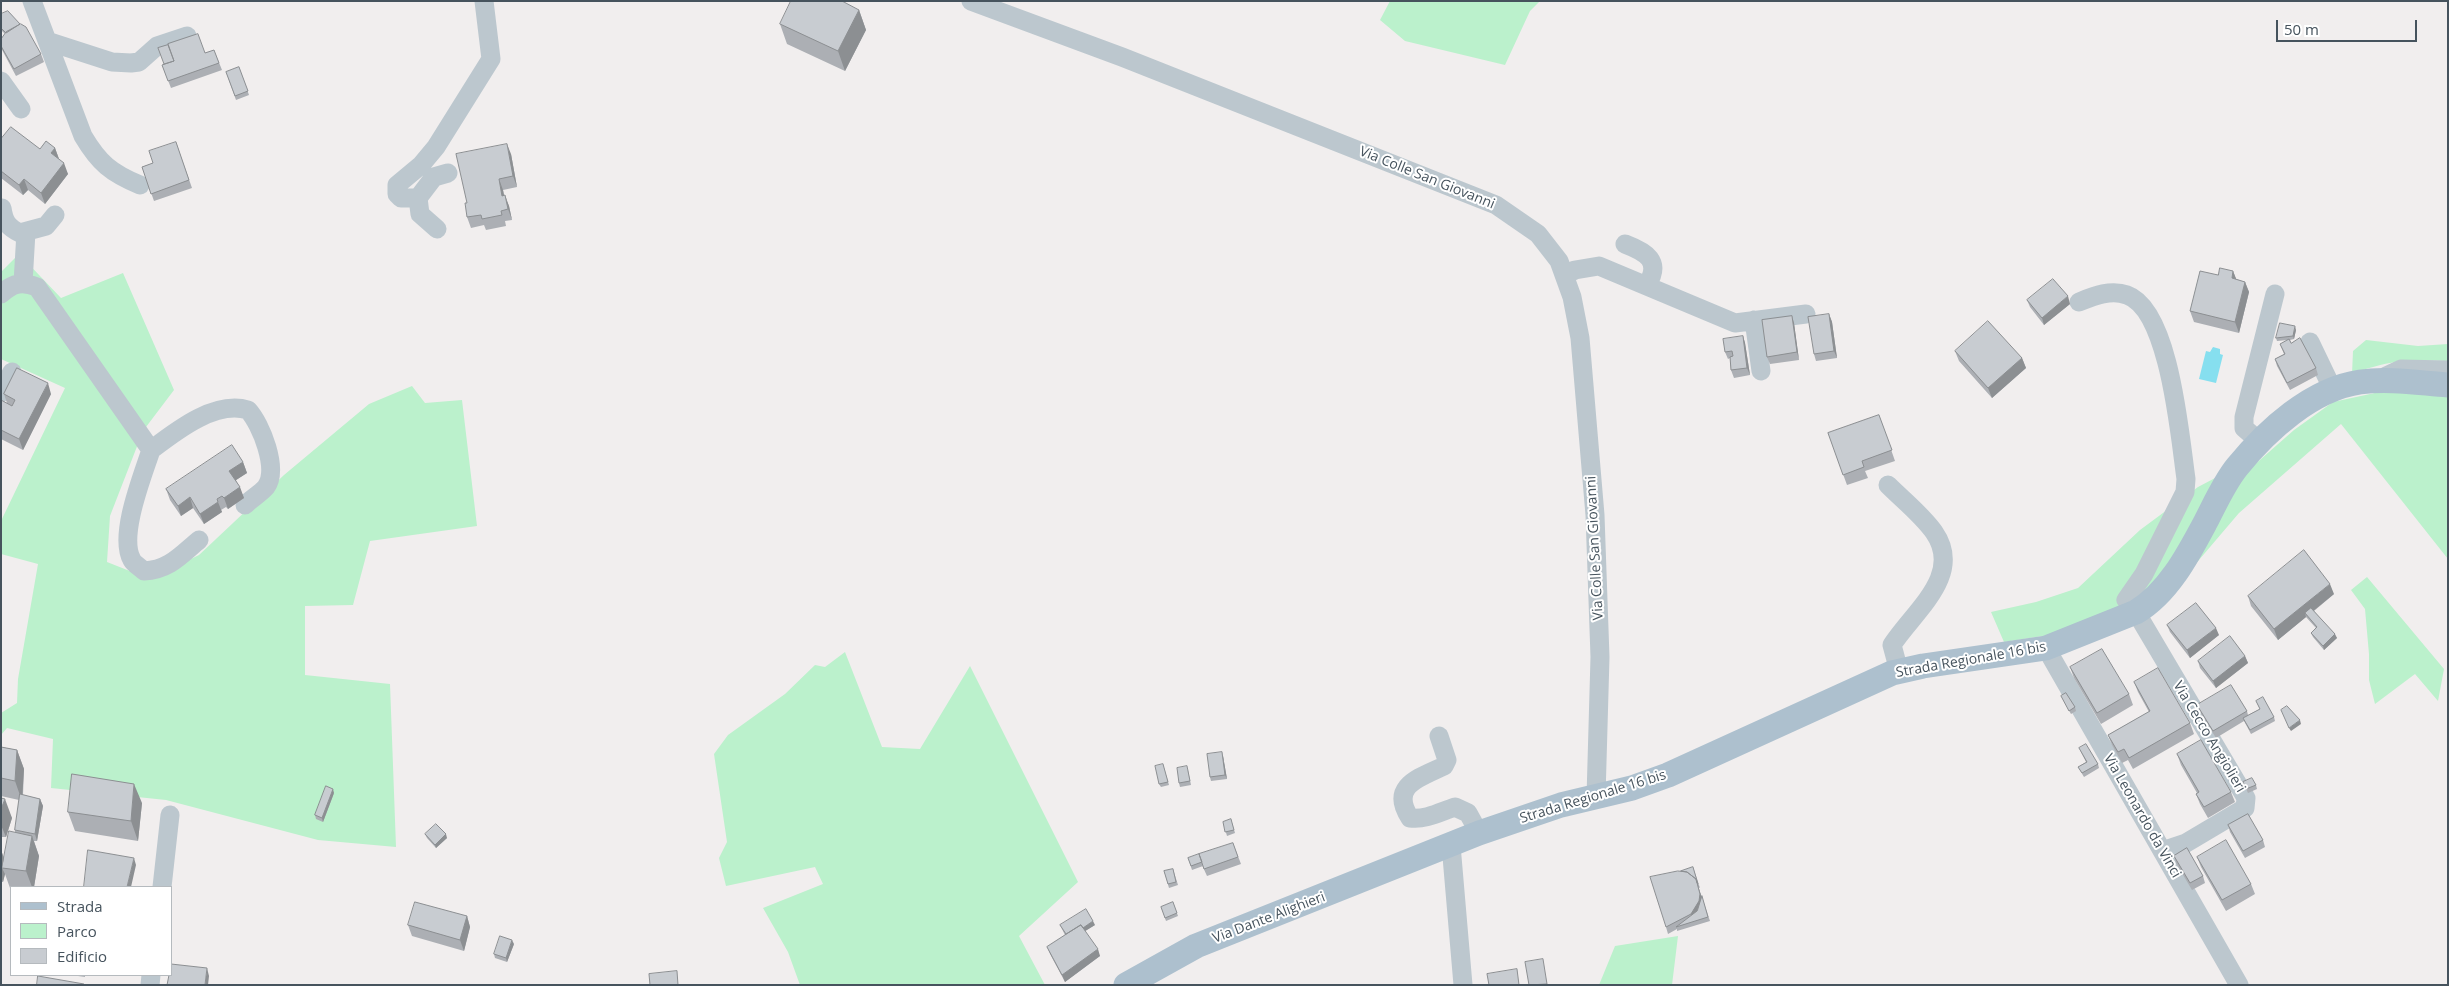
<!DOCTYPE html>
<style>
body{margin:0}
#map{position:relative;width:2449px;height:986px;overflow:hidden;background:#f1eeee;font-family:"Open Sans",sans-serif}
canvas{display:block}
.frame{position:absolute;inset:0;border:2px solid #46535d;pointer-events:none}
.legend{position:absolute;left:10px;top:886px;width:162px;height:90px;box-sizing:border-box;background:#fff;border:1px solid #b5babe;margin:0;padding:6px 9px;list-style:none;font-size:15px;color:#46535d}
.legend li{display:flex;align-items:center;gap:10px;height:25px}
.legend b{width:25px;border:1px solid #b5babe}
.scale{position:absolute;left:2276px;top:20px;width:141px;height:22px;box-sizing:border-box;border:2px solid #46535d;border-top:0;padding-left:6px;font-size:15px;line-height:18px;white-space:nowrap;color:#46535d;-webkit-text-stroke:4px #fff;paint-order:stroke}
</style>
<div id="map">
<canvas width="2449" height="986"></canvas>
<div class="frame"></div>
<ul class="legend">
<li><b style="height:6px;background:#adc0ce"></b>Strada</li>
<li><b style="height:14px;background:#bbf1cc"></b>Parco</li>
<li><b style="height:14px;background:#c8ccd1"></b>Edificio</li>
</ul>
<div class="scale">50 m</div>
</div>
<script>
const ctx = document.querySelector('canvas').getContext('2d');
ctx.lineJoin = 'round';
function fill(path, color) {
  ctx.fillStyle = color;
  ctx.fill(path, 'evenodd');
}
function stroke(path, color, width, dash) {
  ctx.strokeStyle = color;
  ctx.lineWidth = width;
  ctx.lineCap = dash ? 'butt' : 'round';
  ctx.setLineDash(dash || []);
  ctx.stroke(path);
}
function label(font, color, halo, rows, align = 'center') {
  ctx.font = font + ' "Open Sans",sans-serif';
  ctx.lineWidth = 4;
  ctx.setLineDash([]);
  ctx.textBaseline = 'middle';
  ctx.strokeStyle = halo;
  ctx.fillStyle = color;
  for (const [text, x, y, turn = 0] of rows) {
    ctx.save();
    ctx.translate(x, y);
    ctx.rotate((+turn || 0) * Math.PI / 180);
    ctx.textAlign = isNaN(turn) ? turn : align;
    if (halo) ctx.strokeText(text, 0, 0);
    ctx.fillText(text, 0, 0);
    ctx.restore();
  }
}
const green = new Path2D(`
 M1390,1H1540L1530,11L1505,65L1405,41L1380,20Z
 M19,254L61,298L123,273L174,390L143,431L110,516L107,562L150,579L199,555L284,475L369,404L412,386L425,403L462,400L477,526L370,541L353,605L305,606V675L390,684L396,847L318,840L166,800L51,788L53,739L7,728L1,735V713L17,703L18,679L38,564L1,554V521L65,388L1,359V272Z
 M2366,340L2418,346L2448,344V361C2409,360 2389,360 2352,374L2353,351Z
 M2384,391L2448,394V559L2341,424L2239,513L2187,574L2133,622L2004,642L1991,612L2036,602L2078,588L2140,530L2198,487L2217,477L2244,474L2294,430L2333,402Z
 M2367,577L2444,669L2438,701L2415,674L2375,704L2369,680V654L2365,609L2351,590Z
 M845,652L882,747L920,749L970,666L1078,882L1019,936L1045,985H800L788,952L763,908L823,884L815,867L726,886L719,858L727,842L714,754L728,735L785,694L815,665L825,667Z
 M1678,936L1672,985H1599L1615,946Z`);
const water = new Path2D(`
 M2213,347L2220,349V354L2223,355L2216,383L2199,379L2206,351L2210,352Z`);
const minor = new Path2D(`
 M32,1L83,136C99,163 111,173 140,185
 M971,1L1122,57L1496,205L1538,234L1559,261L1572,297L1580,338L1595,515L1600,657L1596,797
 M47,41L112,62L131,63L139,62L157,46L187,36
 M1,81L21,109
 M418,198H401L397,194V185L421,165L436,147L491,59L484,1
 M2,208C4,222 8,227 20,233L46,226L55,215
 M437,229L420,214L418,198L434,177L448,173
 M1625,244C1646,252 1662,261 1647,285
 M1564,275L1575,270L1599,266L1735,323L1806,314
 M23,283L26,232
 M1,294C13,283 22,281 37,287L151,450C143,475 118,536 132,560C134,564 141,568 144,571C169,570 181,555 199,540
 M2079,302C2094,296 2111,289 2127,295C2170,310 2180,438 2186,479L2185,492L2144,574L2126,600L2136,612L2246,798L2245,808L2186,843L2162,851
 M1754,320L1761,371
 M2310,342L2333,390
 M2386,376L2401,369L2448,370
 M1,393L12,372
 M2260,442L2244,428V417L2275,294
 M151,450C176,431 215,400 248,410C261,424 279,469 266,487C261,493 251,499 245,505
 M1888,485C1903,500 1922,515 1934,532C1964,575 1914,611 1892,645L1899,671
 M2046,648L2239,985
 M1439,736L1447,760L1444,766C1419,778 1389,786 1410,818C1426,820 1440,812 1455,807L1468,813L1479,833
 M1451,845L1463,985
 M162,887L170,815
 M150,985L151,975`);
const major = new Path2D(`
 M1126,985L1196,946L1479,833L1561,805L1632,788L1668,775L1892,673L1923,666L2046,648L2136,612C2168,593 2188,555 2205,523C2215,504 2224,483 2237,467C2267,430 2312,389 2360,382C2389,378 2419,383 2448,385`);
const wall = new Path2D(`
 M859,10L866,30L845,71L787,44L780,24Z
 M1,14L41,54L44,62L16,76L1,48V39L5,34L1,30Z
 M214,50L222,70L171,88L162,65L205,53Z
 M239,67L249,95L236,100L226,72Z
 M1,139L40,149L55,148L59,159L68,174L45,204L28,190L23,195L1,178Z
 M176,142L192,188L154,201L142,167L153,163Z
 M511,154L517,187L503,190L504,195L509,206L512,220L505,221L506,226L486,230L484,225L471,228L467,217V203Z
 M2233,271L2236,279L2245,282L2249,292L2239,333L2194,322L2190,311L2218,275Z
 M2027,300L2070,304L2044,325L2030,307Z
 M1829,314L1832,322L1837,358L1816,361L1814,354Z
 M1794,323L1799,360L1770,364L1767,357Z
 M2296,330L2294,339L2290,340L2291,343L2316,368L2318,375L2290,390L2277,366L2275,359L2284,354L2280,344L2288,340L2277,341L2276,338Z
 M1743,336L1745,343L1750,375L1734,378L1731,370L1730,358L1728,359L1725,352Z
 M1955,351L2022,358L2026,368L1992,398L1959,361Z
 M4,394H51L23,450L1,439V400L7,403Z
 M1879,415L1895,461L1865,471L1868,478L1847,485L1828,433Z
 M243,462L247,473L236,480L244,498L228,509L226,507L221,510L222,512L204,524L193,508L181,516L170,500L166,489Z
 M2334,594L2314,611L2337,638L2324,650L2313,637L2311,633L2316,628L2306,617L2278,640L2251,606L2248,596Z
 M2167,625L2219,635L2190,658L2170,632Z
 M2245,656L2248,663L2216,688L2200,668L2198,661Z
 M2070,667L2129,694L2133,705L2101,724L2074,678Z
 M2134,682L2190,723L2194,734L2133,769L2128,760L2122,763L2112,745L2108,735L2149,712L2138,692Z
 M2061,696L2075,707L2076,711L2071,714Z
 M2256,701L2274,717L2275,721L2251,734L2244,721L2216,738L2200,712L2197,705L2247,711L2248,715L2260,709Z
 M1,747L17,750L24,769L23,795L40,799L43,806L37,841H34L39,856L34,887L10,888L5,874L3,882H1V850L4,858L15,832V830L19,800L1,796Z
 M2079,748L2098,764L2099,768L2084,777L2078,767L2086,762Z
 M2177,754L2231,792L2235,802L2208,818L2200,804L2196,794L2197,793L2181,765Z
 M1223,756L1227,779L1211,781L1210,777Z
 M1163,764L1169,785L1161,787L1159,784Z
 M1188,770L1191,785L1180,787L1179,783Z
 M2243,782L2256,785L2257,789L2248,793Z
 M334,793L323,822L316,819L315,815Z
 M1,798L12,818L6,837H1Z
 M142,803L138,841L75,831L68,812Z
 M1231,819L1235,833L1227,836L1223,822Z
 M2228,825L2263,840L2265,847L2245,858L2230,832Z
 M425,834L447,838L436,848L427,838Z
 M1233,843L1241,864L1207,876L1202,865L1203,866L1192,870L1188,858Z
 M2174,856L2203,876L2205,883L2192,890L2176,863Z
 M2197,857L2251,884L2255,894L2226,911L2201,867Z
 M1693,867L1700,888L1698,887L1702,897L1710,921L1677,931V929L1668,934L1666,927L1681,871Z
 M1173,869L1178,885L1169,888L1164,871Z
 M1173,902L1178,916L1166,921L1161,907Z
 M467,916L470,927L464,951L412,936L408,925Z
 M1060,925H1095L1085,931L1100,956L1065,982L1050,954L1047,947L1065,935Z
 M514,944L507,962L495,958L494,954Z
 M71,975H85V977Z`);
const shadedWall = new Path2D(`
 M859,10L866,30L845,71L838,51Z
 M507,144L511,154L517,187L513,176Z
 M55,148L59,159L51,153Z
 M64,163L68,174L45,204L41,193Z
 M24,179L28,190L23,195L19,185Z
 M499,179L503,190L506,206L502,196Z
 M505,195L509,206L512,220L508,209Z
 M2233,271L2237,281L2232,278Z
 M2245,282L2249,292L2239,333L2235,322Z
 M2068,296L2070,304L2044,325L2042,318Z
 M1829,314L1832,322L1837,358L1834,351Z
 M1792,316L1794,323L1799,360L1797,352Z
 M2295,326L2296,330L2294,339L2293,336Z
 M1743,336L1745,343L1750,375L1747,368Z
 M2022,358L2026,368L1992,398L1988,388Z
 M48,383L51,394L23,450L19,439Z
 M243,462L247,473L233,482L229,471Z
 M240,487L244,498L228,509L224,498Z
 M190,497L193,508L181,516L178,506Z
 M218,502L222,512L204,524L200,514Z
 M2330,584L2334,594L2307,616L2305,613L2306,617L2278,640L2274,629Z
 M2216,628L2219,635L2190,658L2187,650Z
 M2335,634L2337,638L2324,650L2323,646Z
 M2245,656L2248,663L2216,688L2213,681Z
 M2300,720L2301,724L2291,731L2289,728Z
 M17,750L24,769L22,801L15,781Z
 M1222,752L1223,756L1227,779L1225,775Z
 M134,784L142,803L138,841L131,821Z
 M333,789L334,793L323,822L322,818Z
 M5,799L12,818L6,837L1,825V809Z
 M40,799L43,806L37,841L35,834Z
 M446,834L447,838L436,848L435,845Z
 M32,836L39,856L34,887H32L26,871Z
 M1,850L6,864L2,868L5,874L3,882L1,877Z
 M134,858L136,865L131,887H127Z
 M1696,879L1703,902L1693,921L1691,914Z
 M467,916L470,927L464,951L460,940Z
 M1093,921L1095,925L1069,941L1068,937Z
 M512,940L514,944L507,962L506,958Z
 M1098,949L1100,956L1065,982L1062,975Z
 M207,968L209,976L208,985H205Z`);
const building = new Path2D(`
 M791,1H842L859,10L838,51L780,24Z
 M8,11L20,24L6,33L1,28V14Z
 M21,24L26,27L41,54L14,69L1,46V39L6,32Z
 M198,34L205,53L214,50L219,63L168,81L162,65L174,61L168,44Z
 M168,45L174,61L164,64L158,48Z
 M239,67L248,91L235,96L226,72Z
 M11,127L40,149L46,141L55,148L51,153L64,163L41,193L24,179L19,185L1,171V139Z
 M176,142L189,180L151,194L142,167L153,163L149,151Z
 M507,144L513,176L499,179L502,196L505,195L508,209L501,211L502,215L482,219L481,215L467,217L465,203H467L456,154Z
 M2220,268L2233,271L2232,278L2245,282L2235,322L2190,311L2200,271L2218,275Z
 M2053,279L2068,296L2042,318L2027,300Z
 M1829,314L1834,351L1814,354L1808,317Z
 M1792,316L1797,352L1767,357L1762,320Z
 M1988,321L2022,358L1988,388L1955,351Z
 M2280,323L2295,326L2293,336L2276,338Z
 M1743,336L1747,368L1731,370L1730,357L1733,356L1732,351L1725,352L1723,339Z
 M2300,338L2316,368L2287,383L2275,359L2285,354L2280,344L2289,339L2291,343Z
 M17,368L48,383L19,439L1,430V400L12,406L15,400L4,394Z
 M1879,415L1892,450L1862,461L1864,467L1843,475L1828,433Z
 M232,445L243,462L229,471L240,487L224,498L222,496L217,499L218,502L200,514L190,497L178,506L166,489Z
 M2304,550L2330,584L2274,629L2248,596Z
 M2196,603L2216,628L2187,650L2167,625Z
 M2311,608L2335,634L2323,646L2311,633L2317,627L2305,613Z
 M2230,636L2245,656L2213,681L2198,661Z
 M2102,649L2129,694L2097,713L2070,667Z
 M2158,668L2190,723L2129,758L2124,749L2118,752L2108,735L2150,711L2134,682Z
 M2231,685L2247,711L2213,731L2197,705Z
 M2066,693L2075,707L2069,711L2061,696Z
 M2263,697L2274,717L2250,730L2243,718L2260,709L2256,701Z
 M2287,706L2300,720L2289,728L2281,710Z
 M2201,740L2231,792L2204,807L2196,794L2199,792L2177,754Z
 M2086,744L2098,764L2082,773L2078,767L2087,762L2079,748Z
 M1,747L17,750L15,781L1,778Z
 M1222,752L1225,775L1210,777L1207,754Z
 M1163,764L1168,782L1159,784L1155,766Z
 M1187,766L1190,781L1179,783L1177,768Z
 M72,774L134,784L131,821L68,812Z
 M2252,778L2256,785L2246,789L2243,782Z
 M326,786L333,789L322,818L315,815Z
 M20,794L40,799L35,834L15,830Z
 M1,798L5,799L1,809Z
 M2248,814L2263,840L2243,851L2228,825Z
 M1231,819L1234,830L1225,832L1223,822Z
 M436,824L446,834L435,845L425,834Z
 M9,831L32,836L26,871L2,868Z
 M2226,840L2251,884L2222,900L2197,857Z
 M1233,843L1238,857L1204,869L1199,854Z
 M2187,848L2203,876L2190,883L2174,856Z
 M88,850L134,858L127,887H84Z
 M1199,854L1202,862L1191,866L1188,858Z
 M1693,867L1698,884L1697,883L1696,879L1687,872L1681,871Z
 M1173,869L1176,882L1168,884L1164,871Z
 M1678,871L1687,872L1696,879L1700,894L1699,901L1691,914L1666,927L1650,877Z
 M1702,896L1708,917L1676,927L1697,911Z
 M415,902L467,916L460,940L408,925Z
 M1173,902L1177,913L1165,918L1161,907Z
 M1086,909L1093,921L1083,928L1081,925L1066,934L1060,925Z
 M1081,925L1098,949L1062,975L1047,947Z
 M500,936L512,940L506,958L494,954Z
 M1543,959L1547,984L1529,985L1525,962Z
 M171,964L207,968L205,985H167L169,975H171Z
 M1517,969L1519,985H1489L1487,974Z
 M677,971L678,985H650L649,974Z
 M38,976L84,984V985H37Z`);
const streetNames = [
 ["Via Colle San Giovanni",1427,178,22],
 ["Via Colle San Giovanni",1595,548,-93],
 ["Strada Regionale 16 bis",1971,660,-10],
 ["Via Cecco Angiolieri",2209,737,59],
 ["Strada Regionale 16 bis",1593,797,-17],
 ["Via Leonardo da Vinci",2142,816,60],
 ["Via Dante Alighieri",1269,918,-21]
];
fill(green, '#bbf1cc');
fill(water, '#86dfef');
stroke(minor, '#bcc7ce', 19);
stroke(major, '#adc0ce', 25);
fill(wall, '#acafb4');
fill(shadedWall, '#8c8f92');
fill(building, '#c8ccd1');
stroke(building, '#8c8f92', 1);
label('14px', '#46535d', '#fff', streetNames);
</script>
